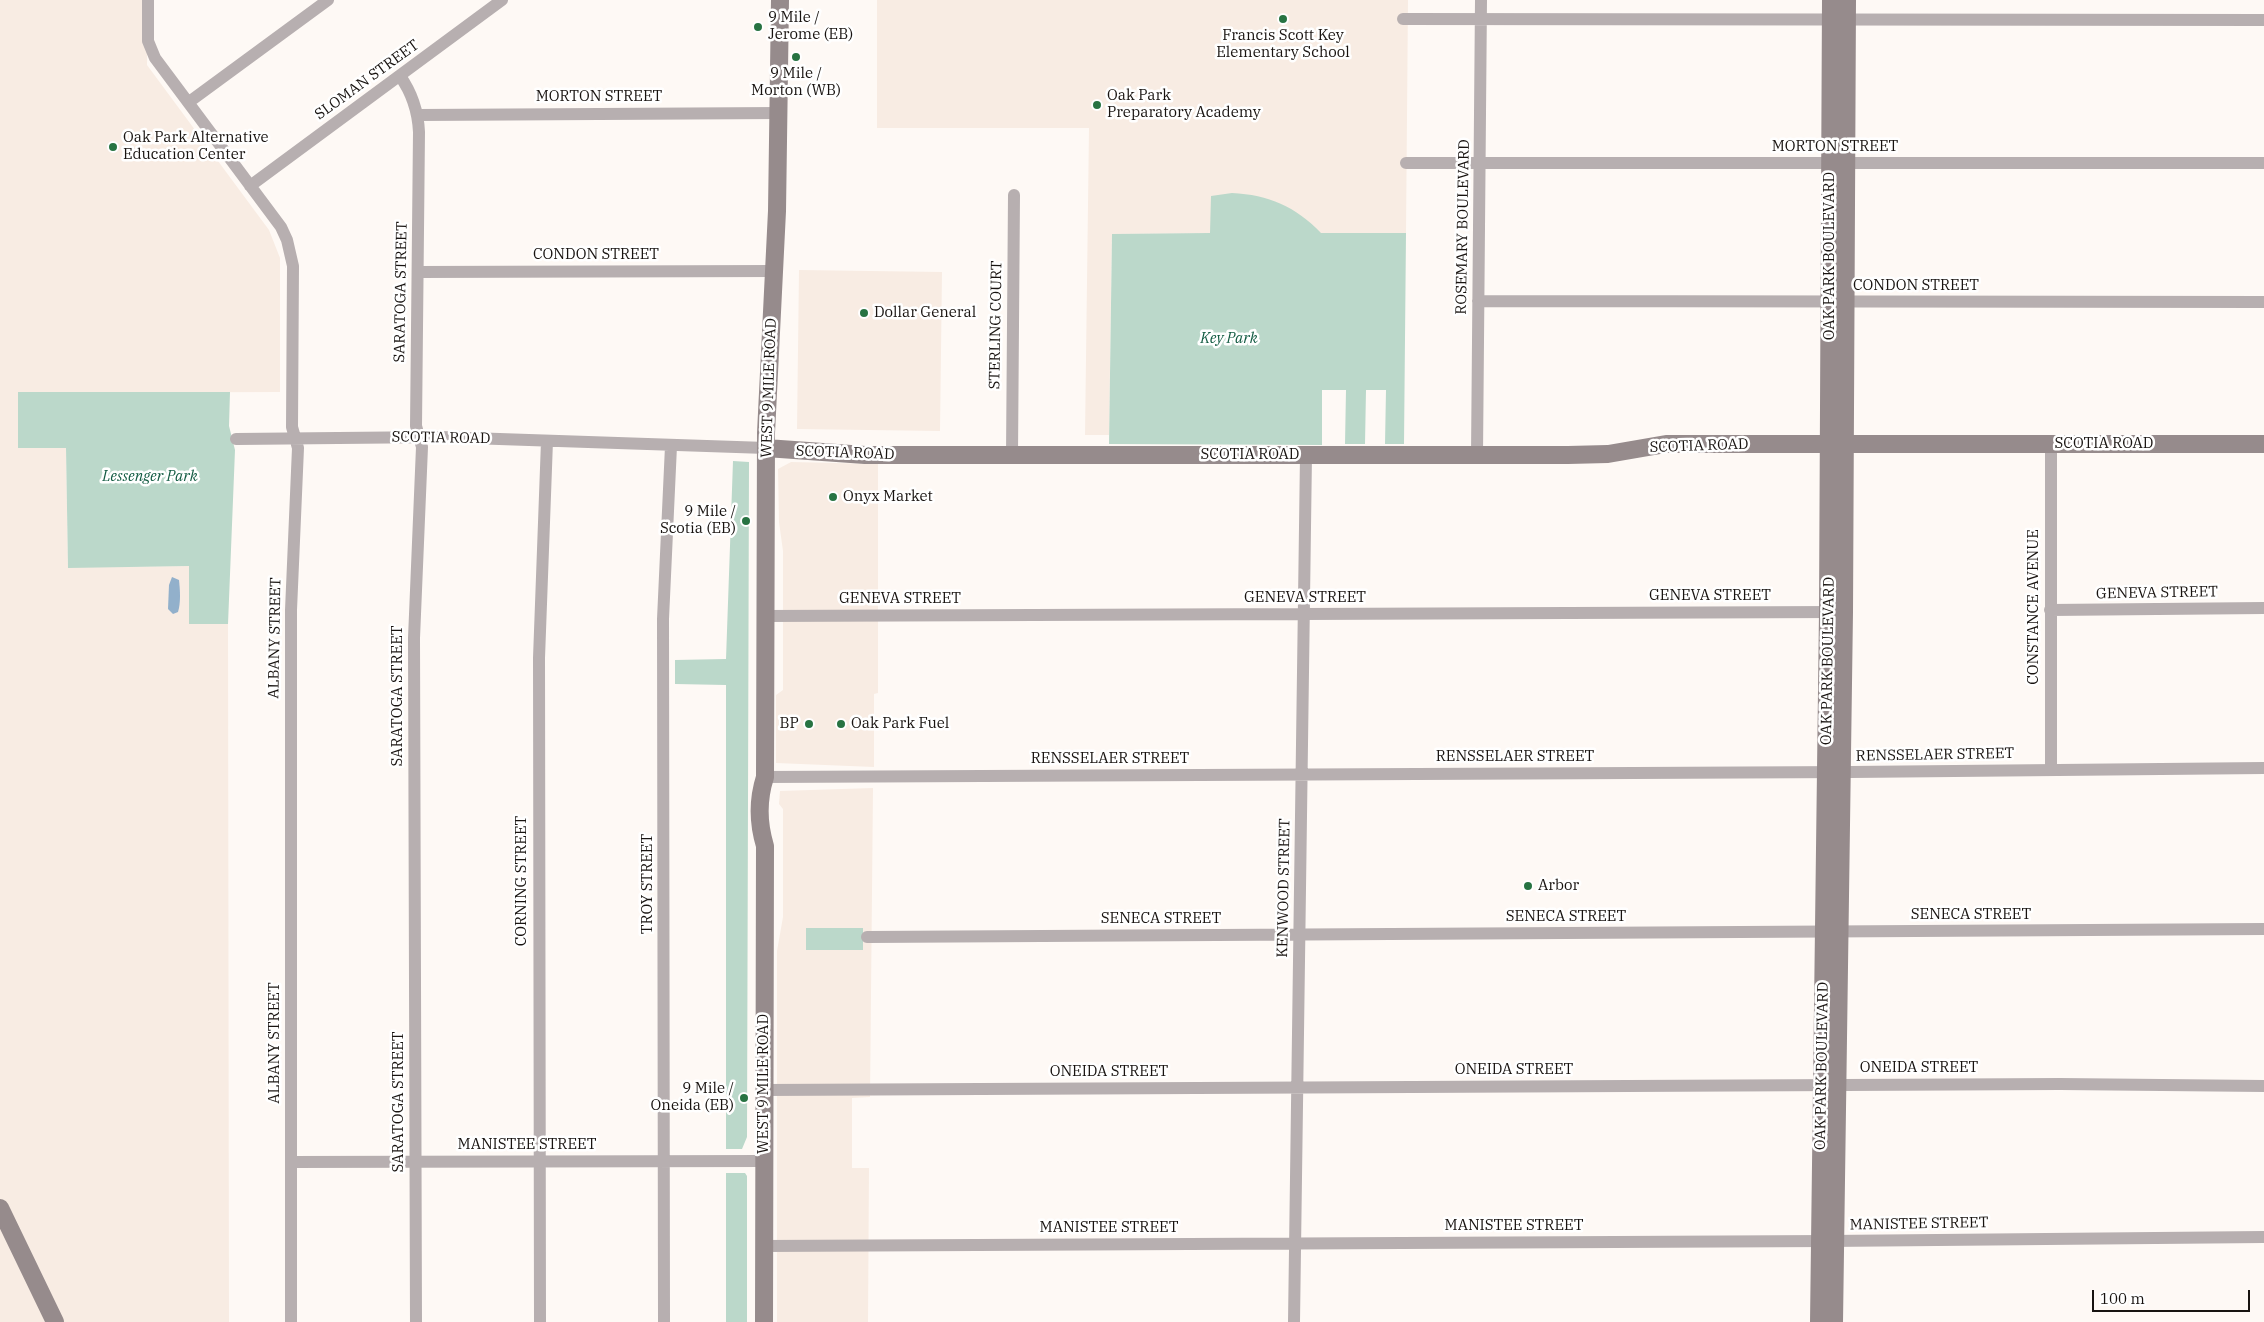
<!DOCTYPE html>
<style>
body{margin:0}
#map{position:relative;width:2264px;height:1322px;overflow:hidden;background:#fef9f5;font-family:"IBM Plex Serif",serif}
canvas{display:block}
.scale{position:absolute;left:2092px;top:1290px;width:158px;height:22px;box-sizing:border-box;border:2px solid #181310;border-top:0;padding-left:6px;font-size:15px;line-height:18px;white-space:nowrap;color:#181310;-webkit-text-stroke:4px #fff;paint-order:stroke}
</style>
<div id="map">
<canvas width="2264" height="1322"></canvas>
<div class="scale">100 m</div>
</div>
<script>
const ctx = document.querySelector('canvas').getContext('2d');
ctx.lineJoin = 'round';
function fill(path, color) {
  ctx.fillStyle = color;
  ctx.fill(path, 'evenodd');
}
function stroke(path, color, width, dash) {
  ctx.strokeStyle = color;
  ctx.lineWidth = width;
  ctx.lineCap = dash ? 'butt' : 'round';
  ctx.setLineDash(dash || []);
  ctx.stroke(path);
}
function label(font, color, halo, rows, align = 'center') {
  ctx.font = font + ' "IBM Plex Serif",serif';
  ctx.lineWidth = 5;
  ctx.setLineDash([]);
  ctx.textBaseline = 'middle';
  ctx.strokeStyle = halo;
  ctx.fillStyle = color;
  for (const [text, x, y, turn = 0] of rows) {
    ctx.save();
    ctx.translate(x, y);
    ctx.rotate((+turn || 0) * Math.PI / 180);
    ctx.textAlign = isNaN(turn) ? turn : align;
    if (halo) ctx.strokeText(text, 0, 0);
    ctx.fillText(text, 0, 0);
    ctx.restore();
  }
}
const built = new Path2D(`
 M0,0H148L147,65L269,230L280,258V392L18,393V447L66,448L68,567L189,566V624H228L229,1322H0Z
 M877,0H1408L1406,233L1112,234L1109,435H1085L1089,128H877Z
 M799,270L942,272L940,431L797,429Z
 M791,462L878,464V693L874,694V767L776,763V695L783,690V551L779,522L778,469Z
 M873,788L870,1097L852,1098V1168H869L868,1322H777V951L783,917V809L779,804L780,791Z`);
const green = new Path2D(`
 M1232,193C1269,195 1295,206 1321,233H1406L1404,444H1385L1386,390H1366L1365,444H1345L1346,390H1322V445L1109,444L1112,234L1210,233L1211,196Z
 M18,392H230L229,426L235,450L228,624H189V566L68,568L66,448H18Z
 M733,461L749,462L747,1137L742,1149H726V685L675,684V660L726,659Z
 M806,928H863V950H806Z
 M726,1173H745L747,1176V1322H726Z`);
const water = new Path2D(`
 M172,577L179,580C180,590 181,602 178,612L173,614L168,609L169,585Z`);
const street = new Path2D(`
 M148,0V41L155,58L281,227L287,240L293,266L292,427L298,448L291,610V1322
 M1403,19L2264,20
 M400,76C412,93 418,111 419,132L416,426L422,447L414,638L416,1322
 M189,102L328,0
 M418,115L780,113
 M1406,163H2264
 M250,186L502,0
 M418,272L775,271
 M1478,301L2264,302
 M236,439L440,437L766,448
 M1012,455L1014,195
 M1477,455L1481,0
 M2050,610L2264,608
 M766,616L1836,612
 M2051,770V445
 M765,777L1851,772L2264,768
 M867,937L2264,929
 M764,1090L2060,1084L2264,1086
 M291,1162L764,1161
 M764,1246L1828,1241L2264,1237
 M540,1322L539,658L547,441
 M664,1322L663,619L671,446
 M1294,1322L1306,455`);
const secondary = new Path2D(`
 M766,448L865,455H1568L1608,454L1666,444H2264
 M0,1208L55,1322
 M764,1322L765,846C758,823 758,799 765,777L766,433L777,211L780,0
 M1819,1322L1828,612L1831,0
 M1834,1322L1844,612L1847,0`);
const markers = [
 [1283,19,5,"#277342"],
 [758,27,5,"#277342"],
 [796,57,5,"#277342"],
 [1097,105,5,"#277342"],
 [113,147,5,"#277342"],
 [864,313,5,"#277342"],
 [833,497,5,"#277342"],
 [746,521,5,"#277342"],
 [809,724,5,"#277342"],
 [841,724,5,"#277342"],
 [1528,886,5,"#277342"],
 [744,1098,5,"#277342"]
];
const poiNames = [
 ["9 Mile /",768,18],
 ["Jerome (EB)",768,35],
 ["Francis Scott Key",1283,36,"center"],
 ["Elementary School",1283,53,"center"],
 ["9 Mile /",796,74,"center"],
 ["Morton (WB)",796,91,"center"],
 ["Oak Park",1107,96],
 ["Preparatory Academy",1107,113],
 ["Oak Park Alternative",123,138],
 ["Education Center",123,155],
 ["Dollar General",874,313],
 ["Onyx Market",843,497],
 ["9 Mile /",736,512,"right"],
 ["Scotia (EB)",736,529,"right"],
 ["BP",799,724,"right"],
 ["Oak Park Fuel",851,724],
 ["Arbor",1538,886],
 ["9 Mile /",734,1089,"right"],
 ["Oneida (EB)",734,1106,"right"]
];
const streetNames = [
 ["SLOMAN STREET",367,80,-36],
 ["MORTON STREET",599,97],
 ["MORTON STREET",1835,147],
 ["ROSEMARY BOULEVARD",1463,227,-89],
 ["CONDON STREET",596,255],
 ["OAK PARK BOULEVARD",1830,256,-90],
 ["CONDON STREET",1916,286],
 ["SARATOGA STREET",401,292,-89],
 ["STERLING COURT",996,325,-89],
 ["WEST 9 MILE ROAD",769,388,-88],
 ["SCOTIA ROAD",441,438,1],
 ["SCOTIA ROAD",2104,444],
 ["SCOTIA ROAD",1699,446,-2],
 ["SCOTIA ROAD",845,453,2],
 ["SCOTIA ROAD",1250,455],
 ["GENEVA STREET",2157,593,-1],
 ["GENEVA STREET",1710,596],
 ["GENEVA STREET",1305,598],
 ["GENEVA STREET",900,599],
 ["CONSTANCE AVENUE",2034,607,-90],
 ["ALBANY STREET",275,638,-89],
 ["OAK PARK BOULEVARD",1828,661,-89],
 ["SARATOGA STREET",398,696,-90],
 ["RENSSELAER STREET",1935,755,-1],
 ["RENSSELAER STREET",1515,757],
 ["RENSSELAER STREET",1110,759],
 ["CORNING STREET",522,881,-90],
 ["TROY STREET",648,884,-90],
 ["KENWOOD STREET",1284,888,-89],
 ["SENECA STREET",1971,915],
 ["SENECA STREET",1566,917],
 ["SENECA STREET",1161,919],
 ["ALBANY STREET",275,1043,-90],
 ["OAK PARK BOULEVARD",1822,1066,-89],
 ["ONEIDA STREET",1919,1068],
 ["ONEIDA STREET",1514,1070],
 ["ONEIDA STREET",1109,1072],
 ["WEST 9 MILE ROAD",764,1084,-90],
 ["SARATOGA STREET",399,1102,-90],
 ["MANISTEE STREET",527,1145],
 ["MANISTEE STREET",1919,1224,-1],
 ["MANISTEE STREET",1514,1226],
 ["MANISTEE STREET",1109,1228]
];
const parkNames = [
 ["Key Park",1229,339],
 ["Lessenger Park",150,477]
];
fill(built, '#f8ece3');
fill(green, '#bbd8ca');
fill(water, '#92b0cb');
stroke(street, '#b7afb0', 12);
stroke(secondary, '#968b8c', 18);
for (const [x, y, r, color] of markers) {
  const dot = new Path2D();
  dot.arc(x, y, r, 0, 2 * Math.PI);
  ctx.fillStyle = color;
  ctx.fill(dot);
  stroke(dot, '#fff', 2);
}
label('15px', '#181310', '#fff', poiNames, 'left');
label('15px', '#181310', '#fff', streetNames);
label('italic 15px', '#125b42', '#fff', parkNames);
</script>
